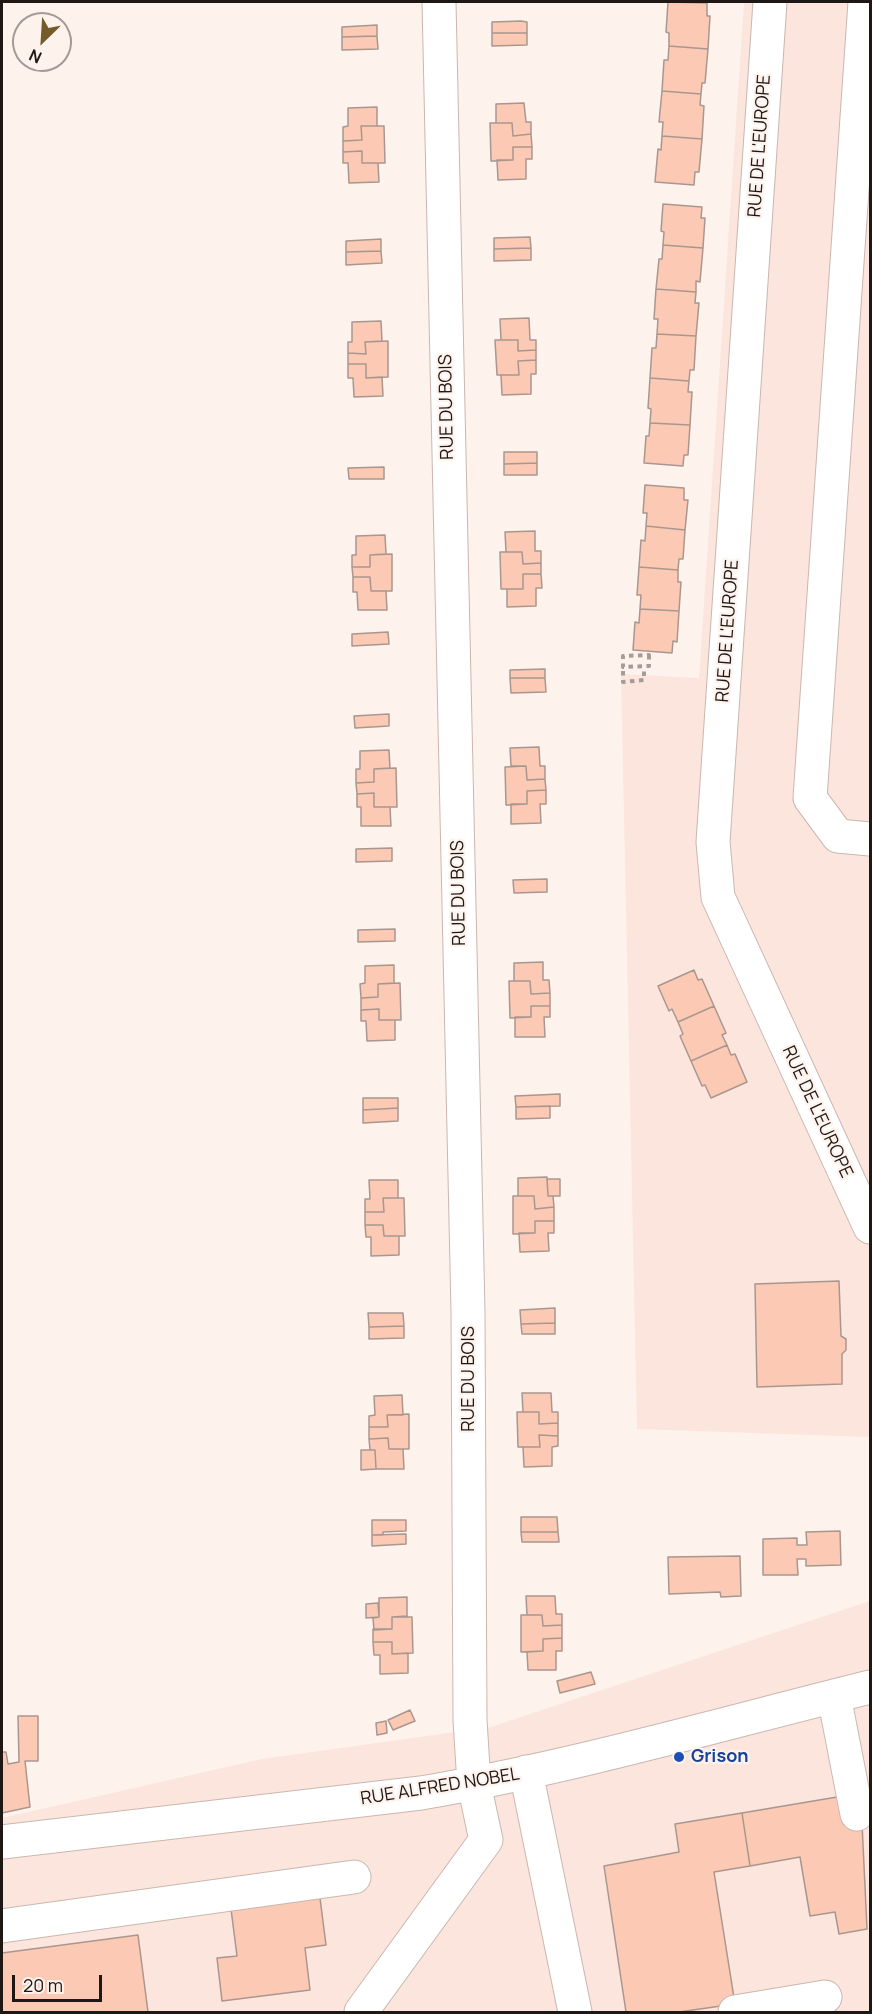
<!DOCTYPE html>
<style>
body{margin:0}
#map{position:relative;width:872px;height:2014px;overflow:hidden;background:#fef2ed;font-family:Manrope,sans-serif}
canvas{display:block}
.frame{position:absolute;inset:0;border:3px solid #1e1714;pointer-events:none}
.north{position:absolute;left:12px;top:12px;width:60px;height:60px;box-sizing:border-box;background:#fef2ed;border:2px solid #a49a96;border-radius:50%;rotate:205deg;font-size:16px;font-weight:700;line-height:24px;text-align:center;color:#1e1714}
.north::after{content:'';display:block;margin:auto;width:21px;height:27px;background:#735b2c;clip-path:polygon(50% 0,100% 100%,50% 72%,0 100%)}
.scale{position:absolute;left:12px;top:1975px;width:90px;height:27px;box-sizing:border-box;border:3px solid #1e1714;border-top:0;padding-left:8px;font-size:18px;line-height:21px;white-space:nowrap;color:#1e1714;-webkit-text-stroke:4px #fef2ed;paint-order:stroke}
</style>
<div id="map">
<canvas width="872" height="2014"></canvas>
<div class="frame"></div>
<div class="north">N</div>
<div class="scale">20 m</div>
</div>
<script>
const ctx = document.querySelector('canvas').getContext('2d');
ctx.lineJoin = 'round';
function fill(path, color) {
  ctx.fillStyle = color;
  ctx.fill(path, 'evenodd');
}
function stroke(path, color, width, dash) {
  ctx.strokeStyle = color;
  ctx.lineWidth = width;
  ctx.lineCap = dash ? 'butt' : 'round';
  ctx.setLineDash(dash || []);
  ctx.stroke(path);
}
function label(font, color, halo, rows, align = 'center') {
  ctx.font = font + ' Manrope,sans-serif';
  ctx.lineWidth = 4.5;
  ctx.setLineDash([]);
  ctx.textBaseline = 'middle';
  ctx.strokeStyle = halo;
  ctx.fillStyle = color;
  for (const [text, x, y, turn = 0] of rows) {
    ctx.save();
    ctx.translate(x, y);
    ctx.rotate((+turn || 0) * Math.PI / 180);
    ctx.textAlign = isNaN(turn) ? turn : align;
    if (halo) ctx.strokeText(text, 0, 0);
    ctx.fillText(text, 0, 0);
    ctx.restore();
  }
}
const built = new Path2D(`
 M744,2H870V1437L637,1429L621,674L699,678Z
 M870,1601V2012H2V1818L262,1759L491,1727Z`);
const building = new Path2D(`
 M668,2L707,3V16H710L708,49L669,46V33L666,32Z
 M521,21L527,22V33H492V22Z
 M377,25V36L342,37V27Z
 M492,33H527V45L492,46Z
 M377,36L378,49L342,50V37Z
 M669,46L708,49L705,83H702L701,94L662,91L664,60H668Z
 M662,91L701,94L700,105L704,106L702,139L662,136L663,122H659Z
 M524,103L526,122H531V134L513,136L512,123H496V104Z
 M377,107V126H361L362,140L343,141V127L348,126V108Z
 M490,123H512L513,136L531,134L532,147H513V160L491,161Z
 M361,126H384L385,163H362V151L343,152V141L362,140Z
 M662,136L702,139L699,172H695L694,185L655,182L658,149L661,150Z
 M513,147H532V159H526V179L498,180L497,160H513Z
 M362,151V163H378L379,182L349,183L348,163H343V152Z
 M663,204L702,207L701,218H705L703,248L663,245L664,232L661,231Z
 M530,237L531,248L494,249V238Z
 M381,239V251L346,252V241Z
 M663,245L703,248L700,282L696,281V292L656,289L659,259H662Z
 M531,248V260L494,261V249Z
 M381,251L382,263L346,265V252Z
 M656,289L696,292L695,303H699L696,336L657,334L658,319H654Z
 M529,318L530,340H536V350L518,351V340H501L500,319Z
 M381,321L382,341L365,342L366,354L348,353V342H352V322Z
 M657,334L696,336L694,370H690L689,381L650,378L652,348H656Z
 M495,340H518V351L536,350V360L518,361L519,375H497Z
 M388,341V377L366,378V364H348V353L366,354L365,342Z
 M536,360V374H531V394L502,395L501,375H519L518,361Z
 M348,364H366V378L382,377L383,396L354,397L353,378H348Z
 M650,378L689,381L688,392H692L690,425L650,423L651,409L648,408Z
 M650,423L690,425L688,455H684L683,466L644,463L646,436H649Z
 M504,452H537V463L504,464Z
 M537,463V475H504V464Z
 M384,467V479H349L348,468Z
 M645,485L684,488V500H688L685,530L646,526L647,513H643Z
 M646,526L685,530L683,559H679L678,570L639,567L641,540L645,541Z
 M535,531V551H541V563L523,564L522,552H506L505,532Z
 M385,535L386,554L370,555V567H352V555H356V536Z
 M500,552H522L523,564L541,563V574H523V589H501Z
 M392,554V591H371L370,577H353L352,567H370V555Z
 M639,567L678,570V582H681L679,611L640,609L641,595H637Z
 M523,574H541L542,588H536V606L507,607V589H523Z
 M353,577H370L371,591H386L387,610H358L357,592H353Z
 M640,609L679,611L677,642L673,641L672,653L633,650L635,622L639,623Z
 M388,632L389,644L352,646V634Z
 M545,669V678H510V670Z
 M510,678H545L546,692L511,693Z
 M389,714V726L355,728L354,716Z
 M539,747L540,766H545V779L527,780L526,766H511L510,748Z
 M389,750L390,768L374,769V782L356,783V769H360V751Z
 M526,766L527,780L545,779L546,790L527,791V804L506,805L505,767Z
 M396,768L397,807H374V793L357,794L356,783L374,782V769Z
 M546,790V804H540L541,823L511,824V804H527V791Z
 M374,793V807H390L391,826H361V807H357V794Z
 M392,848V861L356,862V849Z
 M547,879V892L514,893L513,880Z
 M395,929V941L358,942V930Z
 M543,962V980H549L550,993L531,994L530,981H514V963Z
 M394,965V983L378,984V997L361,998L360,984L365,983V966Z
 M694,970L698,980L702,979L714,1006L678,1022L672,1009L669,1011L658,986Z
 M509,981H530L531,994L550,993V1006H531V1017L510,1018Z
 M400,983L401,1020H379V1009L361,1010V998L378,997V984Z
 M531,1006H550V1017H544L545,1037H515V1017H531Z
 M714,1006L726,1033L722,1035L727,1045L691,1061L680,1036L683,1034L678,1022Z
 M379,1009V1020H395V1040L367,1041L366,1021H361V1010Z
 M727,1045L731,1055L735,1054L747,1082L711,1098L705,1085L702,1086L691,1061Z
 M560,1094V1106L516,1107L515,1096Z
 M363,1098H398V1108L363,1110Z
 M550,1106V1118L516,1119V1107Z
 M398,1108V1121L363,1123V1110Z
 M547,1177L548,1196H553L554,1207L535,1209L534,1196H518V1178Z
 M547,1179H560V1196H548Z
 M369,1180H398V1198H383L384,1212H365V1199H370Z
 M513,1196H534L535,1209L554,1207V1221H535V1233L513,1234Z
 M383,1198H404L405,1236H384L383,1225H365V1212H384Z
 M535,1221H554V1233H548L549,1251L520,1252L519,1233H535Z
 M365,1225H383L384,1236H399V1255L371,1256V1237H366Z
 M839,1281L841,1336L846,1339V1350L842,1354V1384L757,1387L755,1284Z
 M555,1308V1323L521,1324L520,1310Z
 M368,1313H403L404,1326L369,1327Z
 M555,1323V1334H522L521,1324Z
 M404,1326V1338L369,1339V1327Z
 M522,1393H551L552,1412H558V1423L539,1424V1412H523Z
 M402,1395L403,1415H387L388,1427H369V1416L375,1415L374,1396Z
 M517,1412H539V1424L558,1423V1436L539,1435L540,1447H518Z
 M409,1414V1449H389L388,1438L369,1439V1427H388L387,1415Z
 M539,1435L558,1436V1446L552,1447V1466L524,1467L523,1447H540Z
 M388,1438L389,1449H403L404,1469H376L375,1450H370L369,1439Z
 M361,1450H375L376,1469L361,1470Z
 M521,1517H557L558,1532H521Z
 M372,1520H406V1531L383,1532V1535H372Z
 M840,1531L841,1565L806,1566V1559H797L798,1575H763V1539L797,1538V1545H807L806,1532Z
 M521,1532H558L559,1542H522Z
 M406,1534V1544L372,1546V1535Z
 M740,1556L741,1596L721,1597L720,1592L669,1594L668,1557Z
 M526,1596H555L556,1614H562V1625L543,1626L542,1615H527Z
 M407,1597V1616L392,1617V1629L374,1630L373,1618L379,1617V1598Z
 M378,1603L379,1617L366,1618V1604Z
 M521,1615H542L543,1626L562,1625V1638L543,1639V1651L521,1652Z
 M392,1617H412L413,1653L392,1654V1642H373V1629H392Z
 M562,1638V1651H556V1670H528L527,1652L543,1651V1639Z
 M373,1642H392V1654L408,1653V1673L380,1674V1655H374Z
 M591,1672L595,1684L560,1693L557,1681Z
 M410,1710L415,1721L393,1730L388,1720Z
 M18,1716H38V1761H25L30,1807L2,1813V1752H6L8,1764L19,1762Z
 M386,1721L387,1733L377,1735L376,1723Z
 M843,1796L862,1823L867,1929L839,1934L835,1912L810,1916L800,1857L750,1866L742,1813Z
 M742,1813L750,1866L714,1872L735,2004L679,2012H626L604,1866L679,1852L675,1824Z
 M320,1898L326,1945L305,1948L310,1990L222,2001L217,1958L237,1956L231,1909Z
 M138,1935L148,2012H2V1953Z`);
const path = new Path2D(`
 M649,655V666L623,667V656Z
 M623,671V682L644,680V670`);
const minor = new Path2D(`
 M770,2L713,842L718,897L870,1227
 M865,2L810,798L838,836L870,839
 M834,1696L857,1814
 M526,1772L575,2012
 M2,1842L421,1793C573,1767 721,1724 870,1687
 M2,1926L354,1877
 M361,2012L486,1840L474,1784L470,1720L468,1311L439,2
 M735,2012L825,1997`);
const markers = [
 [679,1757,6,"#1a4fb4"]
];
const streetNames = [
 ["RUE DE L'EUROPE",760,146,-86],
 ["RUE DU BOIS",447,407,-91],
 ["RUE DE L'EUROPE",728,631,-86],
 ["RUE DU BOIS",459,893,-91],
 ["RUE DE L'EUROPE",817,1112,65],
 ["RUE DU BOIS",469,1379,-90],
 ["RUE ALFRED NOBEL",440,1787,-9]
];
const transitNames = [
 ["Grison",691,1757]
];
fill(built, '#fce5dc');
fill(building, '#fbc9b4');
stroke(building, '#a9978f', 1.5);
stroke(minor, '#cab7af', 35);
stroke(path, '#a59b97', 4, [4.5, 4.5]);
stroke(minor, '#fff', 33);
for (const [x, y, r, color] of markers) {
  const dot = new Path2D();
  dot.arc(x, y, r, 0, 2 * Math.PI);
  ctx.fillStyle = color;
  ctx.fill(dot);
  stroke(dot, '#fef2ed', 2);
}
label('18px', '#1e1714', '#fef2ed', streetNames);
label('bold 18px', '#164399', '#fef2ed', transitNames, 'left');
</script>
